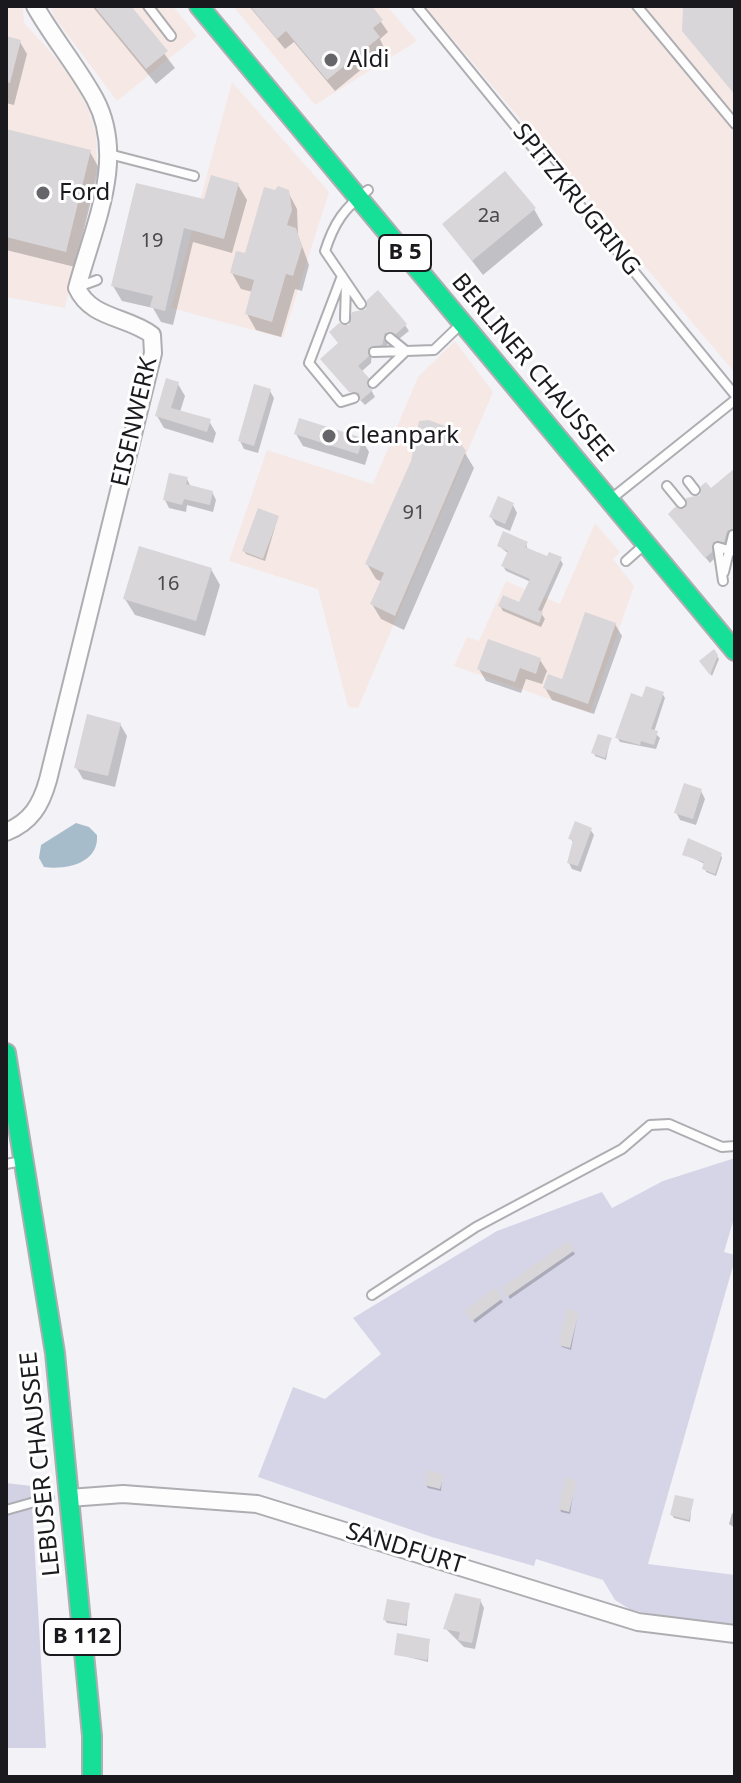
<!DOCTYPE html>
<style>
body{margin:0}
#map{position:relative;width:741px;height:1783px;overflow:hidden;background:#f2f2f7;font-family:"Noto Sans",sans-serif}
canvas{display:block}
.frame{position:absolute;inset:0;border:8px solid #1a191d;pointer-events:none}
</style>
<div id="map">
<canvas width="741" height="1783"></canvas>
<div class="frame"></div>
</div>
<script>
const ctx = document.querySelector('canvas').getContext('2d');
ctx.lineJoin = 'round';
function fill(path, color) {
  ctx.fillStyle = color;
  ctx.fill(path, 'evenodd');
}
function stroke(path, color, width, dash) {
  ctx.strokeStyle = color;
  ctx.lineWidth = width;
  ctx.lineCap = dash ? 'butt' : 'round';
  ctx.setLineDash(dash || []);
  ctx.stroke(path);
}
function label(font, color, halo, rows, align = 'center') {
  ctx.font = font + ' "Noto Sans",sans-serif';
  ctx.lineWidth = 6;
  ctx.setLineDash([]);
  ctx.textBaseline = 'middle';
  ctx.strokeStyle = halo;
  ctx.fillStyle = color;
  for (const [text, x, y, turn = 0] of rows) {
    ctx.save();
    ctx.translate(x, y);
    ctx.rotate((+turn || 0) * Math.PI / 180);
    ctx.textAlign = isNaN(turn) ? turn : align;
    if (halo) ctx.strokeText(text, 0, 0);
    ctx.fillText(text, 0, 0);
    ctx.restore();
  }
}
const commercial = new Path2D(`
 M6,6H23L24,23L69,72L88,109L96,134L97,168L65,308L6,297Z
 M50,6H173L197,36L117,101L55,18Z
 M233,6H387L417,41L315,105Z
 M424,6H735V373L439,23Z
 M232,82L329,192L283,338L171,308Z
 M455,341L493,392L358,708L348,707L318,589L229,561L267,450L373,484L418,377Z
 M595,523L620,552L613,559L634,586L590,713L454,666L467,637L479,641L506,581L560,604Z`);
const green = new Path2D(`
 M735,1158V1215L724,1252L735,1255V1259L648,1564L735,1575V1630L631,1610L615,1600L603,1580L536,1559L534,1566L432,1537L258,1477L293,1387L325,1399L381,1354L353,1318L497,1231L602,1192L612,1208L663,1181Z`);
const forest = new Path2D(`
 M6,1483L31,1486L46,1748H6Z`);
const water = new Path2D(`
 M76,823L89,827L97,835C99,863 67,870 44,867L39,858L41,845Z`);
const shadow = new Path2D(`
 M92,6H128L175,68L156,84Z
 M249,6H370L388,32L380,39L385,50L335,91L294,42L285,49Z
 M6,38L20,42L27,54L14,105L6,103Z
 M6,131L90,152L99,168L75,267L6,250Z
 M238,185L247,200L232,253L193,242L173,325L161,322L153,308L122,301L113,286L206,202Z
 M288,192L297,209L298,235L309,265L302,291L295,289L281,337L256,330L247,314L253,292L241,289L232,273Z
 M534,209L543,225L483,275L444,225Z
 M405,325L409,331L399,339L388,338L387,349L372,352L371,363L361,372L375,397L365,405L326,365L340,344Z
 M178,384L185,396L180,412L209,421L216,433L213,443L164,428L157,416Z
 M270,391L274,398L258,453L244,449L240,441Z
 M296,434L362,440L369,452L365,465L303,446Z
 M465,453L474,468L404,630L381,619L372,604L382,582L376,579L367,564Z
 M187,479L191,487L212,492L216,500L213,512L187,505L186,512L169,508L165,500Z
 M735,481V534L727,547L716,548L714,559L710,563L674,520L711,491Z
 M513,505L517,513L510,531L496,525L491,517Z
 M278,517L265,561L246,554L244,551Z
 M526,543L528,551L548,559H560L563,564L541,613L545,619L541,627L503,611L500,606L520,605L531,582L506,571L503,566L509,554L499,546Z
 M211,569L220,585L205,636L135,615L125,599Z
 M615,624L622,636L594,714L552,700L545,688L563,681Z
 M717,656L719,659L712,676L703,664Z
 M540,660L547,671L542,684L526,679L521,693L486,681L479,669Z
 M662,693L665,698L654,732L660,738L656,749L620,742L617,737L644,699Z
 M120,724L127,736L115,787L83,779L76,767Z
 M610,740L606,760L595,756L594,753Z
 M701,791L705,799L696,825L680,820L676,812Z
 M590,829L594,835L581,872L572,869L569,863L574,844L571,839Z
 M684,854L721,855L722,858L716,876L706,872L705,864Z
 M568,1244L575,1254L510,1299L504,1289Z
 M495,1291L503,1302L475,1323L467,1311Z
 M578,1313L571,1350L562,1347L560,1344Z
 M442,1476L441,1491L428,1488L426,1485Z
 M575,1482L570,1514L561,1512L560,1508Z
 M692,1501L690,1522L674,1518L672,1515Z
 M732,1513L735,1514V1528L729,1524Z
 M480,1600L484,1608L475,1649L464,1647L445,1628Z
 M408,1605L407,1626L387,1623L385,1620Z
 M429,1640L428,1662L396,1654Z`);
const building = new Path2D(`
 M94,6H131L168,51L146,69Z
 M250,6H372L383,20L373,28L380,37L327,80L286,31L277,39Z
 M683,6H735V95L682,31Z
 M6,36L21,40L10,83L6,82Z
 M6,129L91,150L66,252L6,237Z
 M505,171L536,208L472,261L442,224Z
 M211,175L239,183L224,239L184,228L165,311L150,307L153,296L111,286L136,183L204,199Z
 M278,186L289,190L292,210L287,225L296,228L302,247L293,276L286,274L272,322L245,314L254,280L230,273L236,251L245,253L264,187L275,190Z
 M378,290L407,324L396,334L385,333L382,345L368,348L369,356L358,366L369,378L368,387L373,390L360,401L359,393L349,392L320,359L338,343L329,332L339,323L349,325L352,312L366,309L367,300Z
 M166,378L179,382L171,408L211,419L207,432L155,416Z
 M254,384L271,389L254,446L238,441Z
 M299,418L363,438L358,454L294,434Z
 M429,420L450,428L466,451L395,616L370,604L384,573L365,564L411,461L419,421Z
 M735,468V528L727,531L724,542H713L712,552L705,558L668,514L675,507L685,509L686,498L700,495L701,486L706,482L711,488Z
 M169,473L188,477L186,484L213,491L210,505L184,499L182,505L163,500Z
 M498,496L514,503L505,524L489,517Z
 M258,508L279,516L263,559L242,551Z
 M503,531L528,542L525,547L547,556L549,552L562,557L538,610L543,612L539,623L498,606L503,595L519,602L530,579L501,566L508,551L497,546Z
 M139,546L212,568L196,621L123,599Z
 M585,612L616,623L588,704L543,688L548,674L562,679Z
 M488,639L541,658L536,674L520,668L515,682L477,669Z
 M714,649L718,655L710,675L699,661Z
 M646,686L664,692L651,729L658,731L654,745L641,741L640,745L615,738L631,693L642,697Z
 M87,714L121,723L108,776L74,768Z
 M598,734L612,738L605,758L591,753Z
 M684,783L702,789L693,819L674,813Z
 M575,821L592,828L578,866L567,863L573,840L568,839Z
 M688,838L722,853L715,874L702,869L704,862L682,855Z
 M568,1241L575,1250L507,1297L501,1288Z
 M495,1288L503,1298L472,1321L464,1311Z
 M567,1308L579,1311L570,1348L558,1345Z
 M427,1470L444,1474L440,1489L424,1485Z
 M565,1477L577,1481L569,1512L558,1509Z
 M675,1495L694,1499L689,1520L670,1515Z
 M455,1593L481,1599L472,1643L458,1640L460,1632L443,1629Z
 M387,1599L410,1603L406,1624L383,1620Z
 M397,1633L430,1639L427,1660L394,1655Z`);
const lane = new Path2D(`
 M148,6L171,36
 M417,6L735,395
 M637,6L735,124
 M109,154L194,176
 M342,276L309,363L341,402L354,398
 M78,287L97,280
 M361,304L325,251C334,223 344,208 368,190
 M345,319L346,283
 M390,338L406,351L434,350L459,326
 M374,352L405,351
 M373,383L406,351
 M688,481L695,490
 M667,486L681,503
 M611,499L735,400
 M626,561L644,545
 M724,572L733,535
 M723,581L718,547L735,552
 M6,1164L22,1161
 M372,1295L476,1227L622,1149L650,1125L669,1124L722,1147L735,1146
 M6,1510L49,1498`);
const street = new Path2D(`
 M6,832C31,822 41,805 48,780L153,353L152,335C127,316 91,319 77,288C93,227 127,159 95,99C77,66 53,38 35,6
 M69,1498L123,1494L257,1504L638,1622L735,1634`);
const fast = new Path2D(`
 M199,6L735,651
 M6,1053L55,1353L92,1736V1777`);
const markers = [
 [331,60,8,"#666569"],
 [43,193,8,"#666569"],
 [329,436,8,"#666569"]
];
const numberNames = [
 ["2a",489,216],
 ["19",152,241],
 ["91",414,513],
 ["16",168,584]
];
const shields = [
 [405,253,52],
 [82,1637,76]
];
const shieldNames = [
 ["B 5",405,253],
 ["B 112",82,1637]
];
const poiNames = [
 ["Aldi",347,60],
 ["Ford",59,193],
 ["Cleanpark",345,436]
];
const streetNames = [
 ["SPITZKRUGRING",576,200,51],
 ["BERLINER CHAUSSEE",532,368,50],
 ["EISENWERK",135,422,-77],
 ["LEBUSER CHAUSSEE",41,1464,-96],
 ["SANDFURT",405,1549,17]
];
fill(commercial, '#f6e9e5');
fill(green, '#d6d5e7');
fill(forest, '#d3d2e5');
fill(water, '#a7bccb');
fill(shadow, '#0003');
fill(building, '#d9d6da');
stroke(lane, '#aeaeb2', 12);
stroke(street, '#aeaeb2', 20);
stroke(fast, '#aeaeb2', 22);
stroke(lane, '#fdfdfe', 8);
stroke(street, '#fdfdfe', 16);
stroke(fast, '#16e098', 18);
for (const [x, y, r, color] of markers) {
  const dot = new Path2D();
  dot.arc(x, y, r, 0, 2 * Math.PI);
  ctx.fillStyle = color;
  ctx.fill(dot);
  stroke(dot, '#fefefe', 3);
}
label('20px', '#4a484c', null, numberNames);
for (const [x, y, w] of shields) {
  const box = new Path2D();
  box.roundRect(x - w / 2, y - 18, w, 36, 6);
  ctx.fillStyle = '#fefefe';
  ctx.fill(box);
  stroke(box, '#1a191d', 2);
}
label('bold 22px', '#1a191d', null, shieldNames);
label('24px', '#1a191d', '#fefefe', poiNames, 'left');
label('24px', '#1a191d', '#fefefe', streetNames);
</script>
